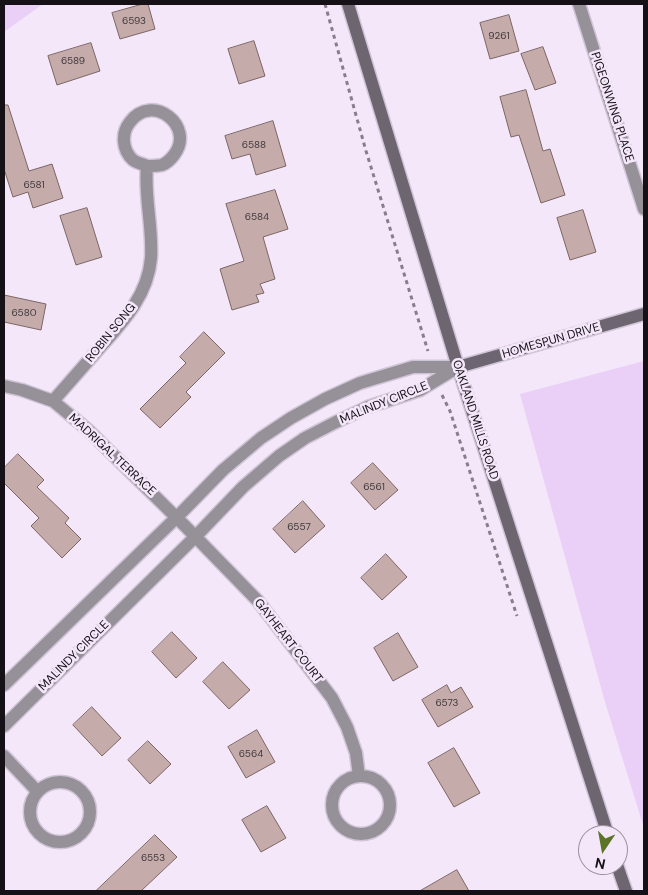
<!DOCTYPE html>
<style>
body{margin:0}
#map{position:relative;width:648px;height:895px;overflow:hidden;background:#f4e7fa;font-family:"DM Sans",sans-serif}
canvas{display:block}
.frame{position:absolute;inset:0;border:5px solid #151117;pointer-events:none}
.north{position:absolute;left:578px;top:825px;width:50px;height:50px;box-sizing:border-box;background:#f4e7fa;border:1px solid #9b919f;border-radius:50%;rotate:192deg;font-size:14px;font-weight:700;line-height:20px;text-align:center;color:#151117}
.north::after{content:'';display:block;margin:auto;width:18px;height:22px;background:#5b7426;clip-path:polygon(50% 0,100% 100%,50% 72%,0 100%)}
</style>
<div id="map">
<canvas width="648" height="895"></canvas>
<div class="frame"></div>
<div class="north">N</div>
</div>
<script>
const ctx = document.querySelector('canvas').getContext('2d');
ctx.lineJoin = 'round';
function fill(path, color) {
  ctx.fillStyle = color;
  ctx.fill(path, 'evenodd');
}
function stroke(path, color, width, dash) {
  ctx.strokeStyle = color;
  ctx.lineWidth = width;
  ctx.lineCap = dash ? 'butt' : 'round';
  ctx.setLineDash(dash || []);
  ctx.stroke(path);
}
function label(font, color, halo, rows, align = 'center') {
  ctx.font = font + ' "DM Sans",sans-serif';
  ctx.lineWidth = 5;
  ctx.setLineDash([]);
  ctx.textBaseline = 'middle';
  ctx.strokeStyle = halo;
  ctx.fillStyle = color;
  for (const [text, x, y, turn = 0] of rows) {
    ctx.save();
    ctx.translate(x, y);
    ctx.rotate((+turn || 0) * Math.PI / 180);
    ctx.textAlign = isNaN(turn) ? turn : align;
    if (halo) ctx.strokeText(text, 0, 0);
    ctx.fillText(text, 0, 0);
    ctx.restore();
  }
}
const green = new Path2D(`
 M4,4H43L4,32Z
 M644,361V828L605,702L520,394Z`);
const building = new Path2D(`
 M143,4H148L155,29L120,39L112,13Z
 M509,15L519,51L490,59L480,23Z
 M254,41L265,76L239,84L228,49Z
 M91,43L100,71L57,85L48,56Z
 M543,47L556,83L535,90L521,54Z
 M526,90L543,151L550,149L565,195L541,203L519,135L511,137L500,97Z
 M4,105H8L29,171L52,164L63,198L33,208L28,192L13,197L4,169Z
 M273,121L286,166L256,175L250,154L232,159L225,136Z
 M275,190L288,229L263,237L275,279L260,284L264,293L256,295L259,302L232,310L220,269L244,261L226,204Z
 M87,208L102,257L76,265L60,216Z
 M583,210L596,252L570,260L557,218Z
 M4,295L46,304L41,330L4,322Z
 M204,332L225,353L186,392L191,397L160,428L140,409L186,363L180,357Z
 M18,454L44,480L37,487L69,518L65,523L81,539L62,558L31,526L39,518L4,483V468Z
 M373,463L398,490L375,510L351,483Z
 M303,501L325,526L295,553L273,529Z
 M386,554L407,577L382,600L361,578Z
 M172,632L197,658L176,678L152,652Z
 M398,633L418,667L393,681L374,648Z
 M223,662L250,690L229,709L203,682Z
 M447,685L451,693L461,687L473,707L438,727L422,700Z
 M92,707L121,738L102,756L73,725Z
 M257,730L275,762L246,778L228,747Z
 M148,741L171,764L150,784L128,760Z
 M454,748L480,793L454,807L428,763Z
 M267,806L286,838L261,852L242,820Z
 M155,835L177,857L141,891H96Z
 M457,870L469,891H420Z`);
const path = new Path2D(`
 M325,4L366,151L428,351
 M442,395L450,411L517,616`);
const street = new Path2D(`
 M579,4L644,209
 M4,386L22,390L53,401L88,430L185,526L258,601L332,698L347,727L356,753L359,776
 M53,401C67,385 81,369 96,352C120,325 148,297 151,258C153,227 144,197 147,166C143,164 137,163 133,160C122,150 121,133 130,122C152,92 196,126 174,155C171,159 167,163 162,165C158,166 152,166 147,166
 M4,685L177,517L223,470L261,438L291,418L325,399L360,383L413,367H458
 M4,726L196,536L243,487L279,456L305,438L336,422L368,407L420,390L458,367
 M4,756L37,791
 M332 805a29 29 0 1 1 58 0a29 29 0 1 1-58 0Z
 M30 812a30 30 0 1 1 60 0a30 30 0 1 1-60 0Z`);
const secondary = new Path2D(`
 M348,4L458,367L608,835
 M458,367L644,314
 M617,865L626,891`);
const numberNames = [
 ["6593",134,21],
 ["9261",499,36],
 ["6589",73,61],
 ["6588",254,145],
 ["6581",34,185],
 ["6584",257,217],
 ["6580",24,313],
 ["6561",374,487],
 ["6557",299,527],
 ["6573",447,703],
 ["6564",251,754],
 ["6553",153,858]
];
const streetNames = [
 ["PIGEONWING PLACE",612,107,72],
 ["ROBIN SONG",111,333,-51],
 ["HOMESPUN DRIVE",551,341,-16],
 ["MALINDY CIRCLE",384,403,-22],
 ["OAKLAND MILLS ROAD",475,420,72],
 ["MADRIGAL TERRACE",112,455,43],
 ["GAYHEART COURT",288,641,52],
 ["MALINDY CIRCLE",74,656,-45]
];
fill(green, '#eacff6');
fill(building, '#c5acab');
stroke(building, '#7b6564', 1);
stroke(street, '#d0c5d6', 15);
stroke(secondary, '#d0c5d6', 15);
stroke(path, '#877e8b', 3, [4, 4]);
stroke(street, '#969199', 12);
stroke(secondary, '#6d6671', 12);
label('10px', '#41383c', null, numberNames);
label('12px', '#151117', '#f4e7fa', streetNames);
</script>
